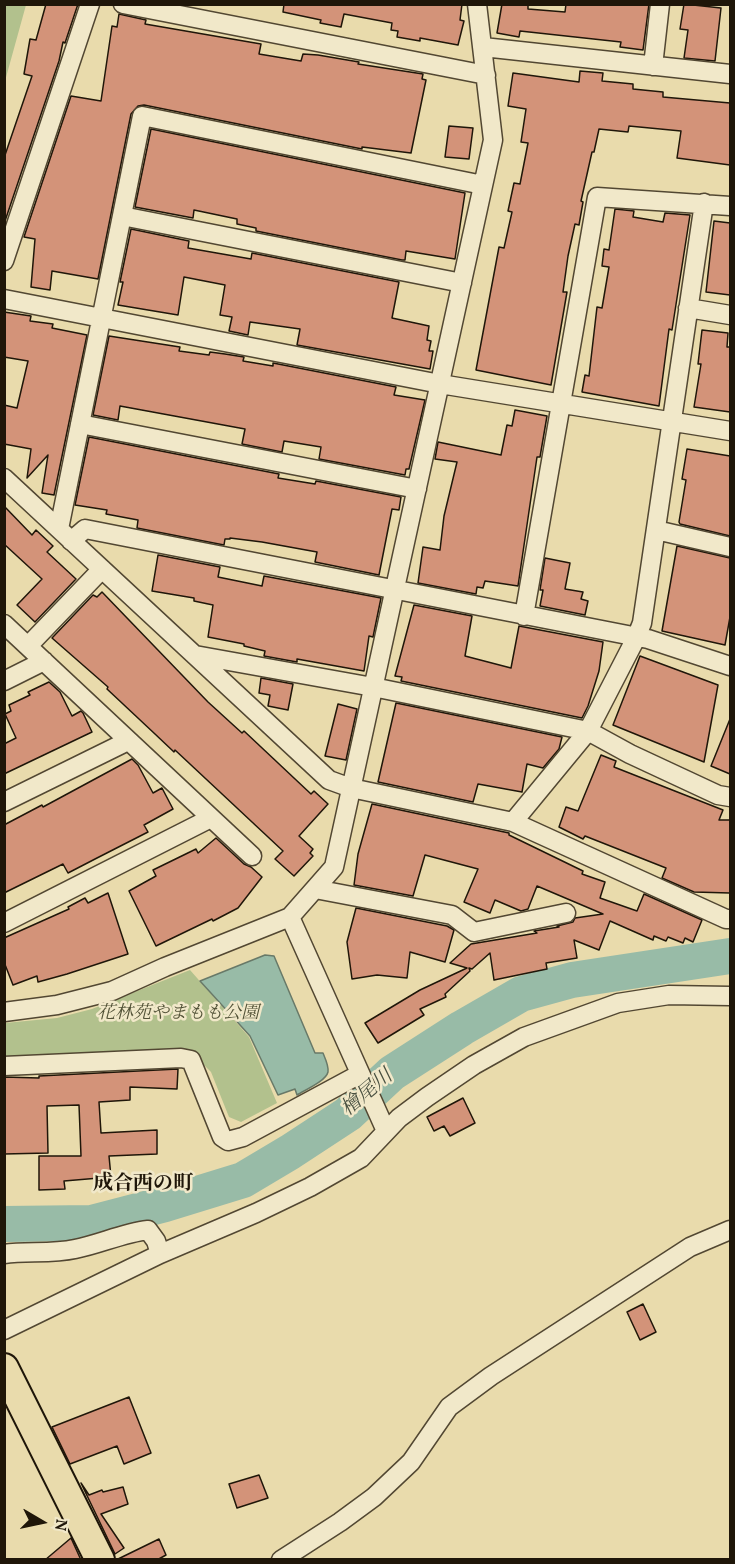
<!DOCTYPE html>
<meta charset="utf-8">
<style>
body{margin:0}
#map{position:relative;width:735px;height:1564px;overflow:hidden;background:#e9dbac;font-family:Vollkorn,serif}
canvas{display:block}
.frame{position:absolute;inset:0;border:6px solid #1f1609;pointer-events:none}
.north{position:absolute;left:12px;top:1492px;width:60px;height:60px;-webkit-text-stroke:4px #f1e8c9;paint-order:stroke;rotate:99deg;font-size:16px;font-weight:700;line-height:24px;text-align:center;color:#1f1609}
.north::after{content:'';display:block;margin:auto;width:21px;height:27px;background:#1f1609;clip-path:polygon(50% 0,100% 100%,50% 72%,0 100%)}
</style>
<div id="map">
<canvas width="735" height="1564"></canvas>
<div class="frame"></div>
<div class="north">N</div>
</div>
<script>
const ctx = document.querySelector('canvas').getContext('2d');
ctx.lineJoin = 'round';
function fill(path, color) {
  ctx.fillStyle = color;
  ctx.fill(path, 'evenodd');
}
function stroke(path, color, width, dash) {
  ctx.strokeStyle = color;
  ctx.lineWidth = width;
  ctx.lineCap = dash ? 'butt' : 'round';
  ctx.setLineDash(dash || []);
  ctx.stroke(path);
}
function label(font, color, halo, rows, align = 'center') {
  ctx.font = font + ' Vollkorn,"Noto Serif JP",serif';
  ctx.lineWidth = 5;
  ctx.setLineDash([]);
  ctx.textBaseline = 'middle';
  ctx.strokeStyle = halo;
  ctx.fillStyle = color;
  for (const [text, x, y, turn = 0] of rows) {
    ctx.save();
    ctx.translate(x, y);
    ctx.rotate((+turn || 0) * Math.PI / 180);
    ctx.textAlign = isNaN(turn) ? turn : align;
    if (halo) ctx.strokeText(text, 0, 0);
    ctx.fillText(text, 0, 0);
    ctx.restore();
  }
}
const green = new Path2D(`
 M5,4L26,5L5,81L4,5Z
 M190,970L249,1037L277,1103L241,1122L229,1117L211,1072L192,1053L5,1058V1023L57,1018L92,1009Z`);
const water = new Path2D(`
 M265,955L274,956L315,1053H323C325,1058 329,1066 328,1072C326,1081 305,1090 297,1095L295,1089L278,1095L250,1036L200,981Z`);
const river = new Path2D(`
 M4,1224L92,1223L165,1204L243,1180L290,1152L348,1114L392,1073L462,1028L521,994L572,980L730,956`);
const building = new Path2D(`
 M46,4H78L65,43L63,42L59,61L4,224V158L32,76L24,74L30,39L36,40Z
 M284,4H462L460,20L464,21L458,45L420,38V41L397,37L398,31L391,30L392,23L344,14L341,27L320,23L321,20L283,12Z
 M502,4H528V9L565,12L566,4H649L643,50L620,47L621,42L520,31L519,37L497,33Z
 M684,4L721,8L715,61L684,58L688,30L680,29Z
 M119,14L146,20L145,24L261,44L259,54L301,61L303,54L318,55L359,62L358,64L423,74L422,79L426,80L411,153L362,147V149L144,105L138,106L131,114L98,279L52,271L50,290L31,287L35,239L24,237L71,96L101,101L112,26L117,27Z
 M580,71L603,73L602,81L633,84V89L663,92V97L730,103V165L677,158L681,131L629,126L628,132L599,129L594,152H592L581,201L583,202L579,225L575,224L568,256L563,292H567L551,385L476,370L499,247L504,248L512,212L508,211L514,183L520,184L528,143L521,142L526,109L508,106L513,73L579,82Z
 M449,126L473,128L469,159L445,157Z
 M151,129L465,193L455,259L406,251L405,260H402L256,231V228L237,224V219L194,210L193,218L135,207Z
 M615,209L634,211L633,217L663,222L665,213L690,215L672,330L669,329L659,406L582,392L585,375L589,376L597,307L602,308L609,267L602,266L604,249L609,250Z
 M714,221L730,223V295L706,292Z
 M131,229L189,241L188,248L251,259L252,253L399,282L392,318L429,326L427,340L431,341L429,351H433L430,369L297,345L300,329L250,322L248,335L229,331L232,317L220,315L225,285L184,277L178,315L118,305L123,282H120Z
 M4,312L31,316L30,321L53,324L52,328L87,335L54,495L42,493L48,455L27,478L31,449L4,444V405L17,408L28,361L4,357Z
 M702,330L728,333L727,347H730V412L694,407L701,364H698Z
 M109,336L180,347L179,351L209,355L210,352L225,354L244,357L243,361L273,366V363L396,387L394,395L425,400L409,469H406L405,475L319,459L321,447L284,441L282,452L242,444L245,429L120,406L118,420L93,415Z
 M515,410L547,416L540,457H537L518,586L485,581L483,588L477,587L476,594L418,583L423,547L440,550L444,516L457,462L435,459L438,442L501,455L507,425L512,426Z
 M89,437L279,474L278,478L315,484L316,481L401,497L399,510L392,509L379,575L315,562L317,552L262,542L230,538V539H225L224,545L137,528L138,520L106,514L107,510L75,505Z
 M687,449L730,456V536L680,524L679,522L686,480L682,479Z
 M4,506L32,535L36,530L53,546L47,552L76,579L35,622L17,605L42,579L4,544Z
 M677,546L730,558V617L725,645L662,631Z
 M158,555L220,567L218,577L262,586L264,576L381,598L373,637L369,636L364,671L297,659V662L264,656L265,651L244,646V644L208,637L213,605L194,601V598L152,591Z
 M545,558L570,563L565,589L583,592L581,599L588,601L585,615L540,606L543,590H540Z
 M102,592L208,702L242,733L244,731L311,794L314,791L328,804L299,836L313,849L310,853L313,856L294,876L275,859L283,851L175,750L174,752L155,734L107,689L108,687L52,638L93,595L97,597Z
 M414,605L472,616L465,656L511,668L519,626L603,642L599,671L588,706L582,718L401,681L402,677L395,676Z
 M640,656L718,685L704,762L613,725Z
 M261,678L293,684L288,710L268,706L270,695L259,693Z
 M49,682L60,692L72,716L81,711L83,713L92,732L4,774V744L16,738L5,714L11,711L9,705L30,695L28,692Z
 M396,703L562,737L559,749L543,768L527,764L522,792L478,784L473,802L378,782Z
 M338,704L357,709L346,760L325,756Z
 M730,719V774L711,766Z
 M601,755L616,761L614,767L723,810L719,820H730V893L694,892L662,878L666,868L585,836L583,839L559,827L566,807L578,811Z
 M132,759L138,765L153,793L162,788L173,809L144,825L148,832L97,858L68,873L63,864L4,893V825L42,805L43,807Z
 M372,804L509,833V835L583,871L582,874L605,882L600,898L637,911L644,894L702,920L693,942L685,938L683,943L668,937L666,941L654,936L653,940L610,921L599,950L574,940L577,958L546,963L547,969L494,980L490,953L472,969L469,968L470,971L445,994L446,997L420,1009L424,1015L378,1043L365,1023L420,990L467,968L450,963L471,944L537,933L534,931L559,927L557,926L573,922L575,918L603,914L537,886L528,909L521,911L495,900L490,913L464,902L478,869L425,855L413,896L354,885L358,854Z
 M216,838L244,864L251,867L262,877L238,908L213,921L212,919L156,946L129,891L156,876L153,870L196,849L198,853Z
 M108,893L128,954L67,974L38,982L37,976L13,985L4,962V938L69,909L68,907L85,898L88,903Z
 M356,908L447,926L454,930L445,962L410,952L407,978L377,975L352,979L347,942Z
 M178,1069L177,1089L130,1087V1100L99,1102L101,1133L157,1130V1154L109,1156L111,1177L64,1181L65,1189L39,1190V1156H81L79,1105L47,1106L48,1153L4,1154V1077L39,1078V1076Z
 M463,1098L475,1123L450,1136L444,1126L434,1131L427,1117Z
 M643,1304L656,1332L640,1340L627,1312Z
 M129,1397L151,1453L124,1464L117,1446L70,1464L52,1427Z
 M259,1475L268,1498L237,1508L229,1484Z
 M81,1483L89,1495L102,1490L103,1492L123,1487L128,1504L101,1514L124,1548L115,1554Z
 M71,1538L81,1560H45Z
 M159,1539L166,1555L157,1560H116Z`);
const minor = new Path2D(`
 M123,4L486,75
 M483,47L730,74
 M653,66L660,4
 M122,216L462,283
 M4,261L90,4
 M4,299L440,384L730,431
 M688,308L730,315
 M80,424L417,489
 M4,478L329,780L351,788L513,822L588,731L636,638L642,623L704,203
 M59,529L142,116L483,185
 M656,530L730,547
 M71,541L85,529L648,639L730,666
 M524,616L597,197L730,206
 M4,624L252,856
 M28,646L102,569
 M195,655L373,687L588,731L630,754L718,795L730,797
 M4,681L44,661
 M4,802L128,741
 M513,822L726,919H730
 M315,889L452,915L474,932L566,913
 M290,917L386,1131
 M4,923L211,818
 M4,1012L57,1005L112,991L165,967L290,917L334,867L493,140L477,4
 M4,1066L181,1058L191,1060L222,1137L228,1141L243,1137L360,1074
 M4,1254C28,1251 52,1254 75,1249C100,1244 123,1233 148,1230L156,1241L160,1254
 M4,1330L160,1254L256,1213L310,1187L361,1158L399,1118L427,1097L474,1065L524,1037L618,1003L669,995L730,996
 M281,1560L340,1522L374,1497L411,1462L449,1407L491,1376L690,1247L730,1230`);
const primary = new Path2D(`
 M4,1368L100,1560`);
const parkNames = [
 ["花林苑やまもも公園",178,1015]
];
const waterNames = [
 ["檜尾川",368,1094,-40]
];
const neighbourhoodNames = [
 ["成合西の町",143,1185]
];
fill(green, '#b2c18d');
fill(water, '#98bba7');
stroke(water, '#687968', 1.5);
stroke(river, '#98bba7', 36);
fill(building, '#d39379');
stroke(building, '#1f1609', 1.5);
stroke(minor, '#524732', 21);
stroke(primary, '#1f1609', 32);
stroke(minor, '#f1e8c9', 18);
stroke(primary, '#e9dbac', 28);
label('italic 18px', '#525237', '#f1e8c9', parkNames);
label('italic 20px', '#495040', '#f1e8c9', waterNames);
label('bold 20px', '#1f1609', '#f1e8c9', neighbourhoodNames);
</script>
